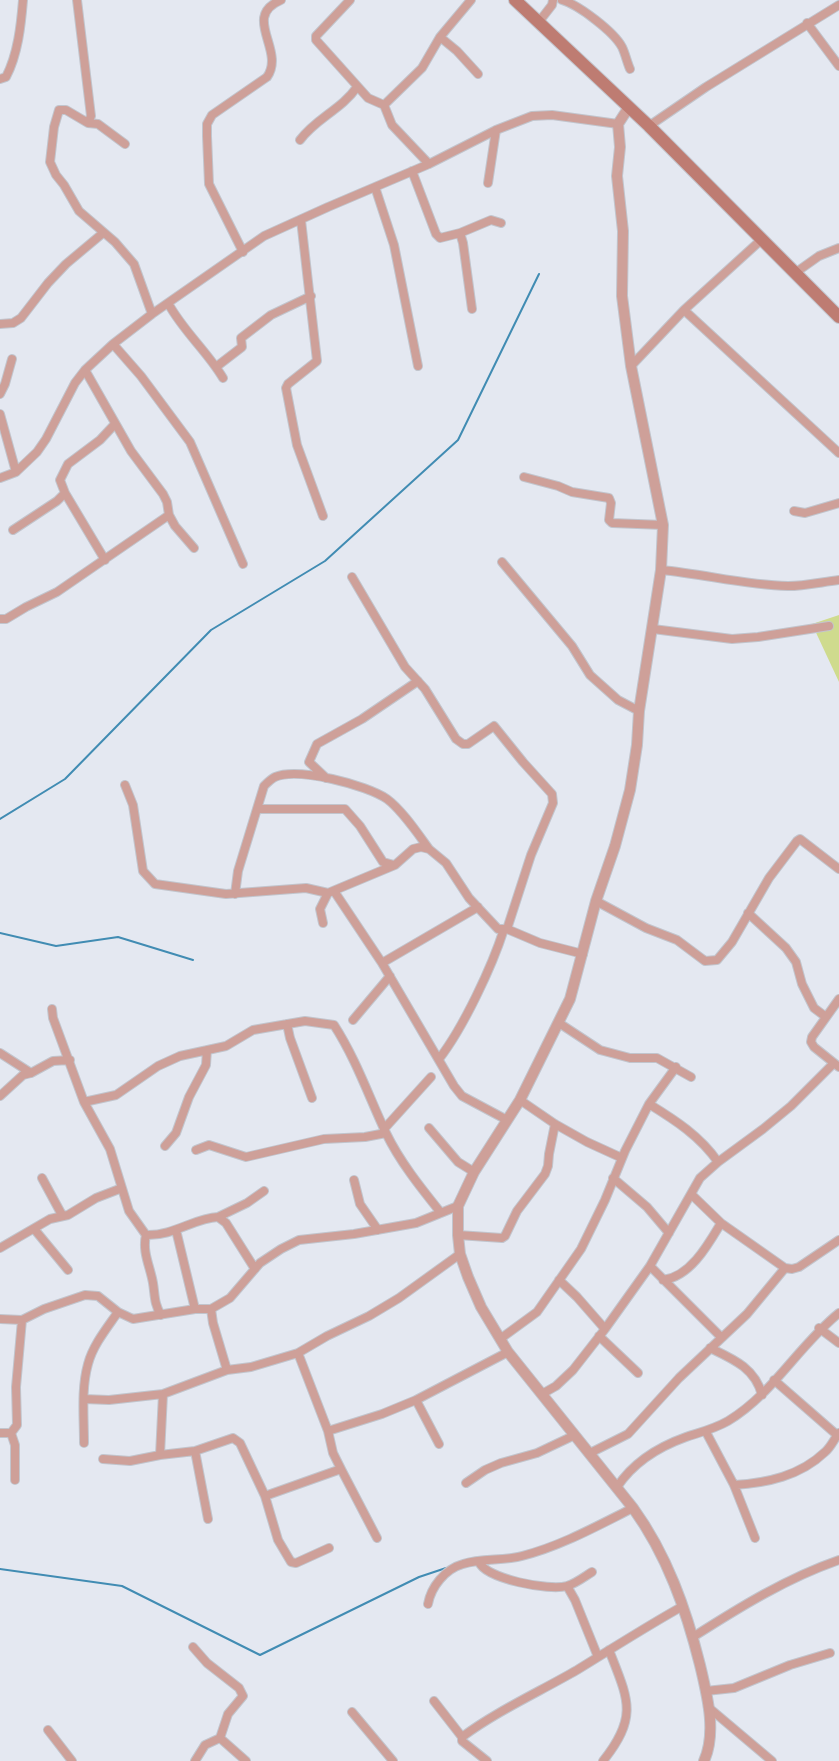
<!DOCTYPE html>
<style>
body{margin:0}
canvas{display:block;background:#e4e8f1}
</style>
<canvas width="839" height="1761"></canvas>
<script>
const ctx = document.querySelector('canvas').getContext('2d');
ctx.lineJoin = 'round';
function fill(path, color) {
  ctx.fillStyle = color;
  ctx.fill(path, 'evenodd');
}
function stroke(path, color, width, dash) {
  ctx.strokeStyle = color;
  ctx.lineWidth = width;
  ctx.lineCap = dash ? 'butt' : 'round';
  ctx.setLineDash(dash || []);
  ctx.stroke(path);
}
const green = new Path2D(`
 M839,615V682L812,624Z`);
const stream = new Path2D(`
 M0,819L65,779L211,630L325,561L458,440L539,274
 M0,933L56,946L118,937L193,960
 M0,1569L122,1586L260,1655L419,1577L446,1568`);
const minor = new Path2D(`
 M77,0L91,116L88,123
 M350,0L316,36V40L368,98L384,105
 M562,0C579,5 614,32 622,47C625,53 627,62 630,69
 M538,23L552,5L553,0
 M807,23L839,66
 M440,37L457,51L478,74
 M0,79L6,77C18,54 21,25 23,0
 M384,105L422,68L440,37L471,0
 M384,105L392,125L429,164
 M649,126L706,87L839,5
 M300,140C315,119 342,109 357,87
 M125,144L98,124L88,123L66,110H59L54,127L50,162L56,175L64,185L79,211L115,242L134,264L152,314
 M412,171L436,234L440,238L460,233L491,220L501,223
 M488,183L496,130
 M375,187L394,245L418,366
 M301,220L317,361L288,384L286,388L297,445L323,516
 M460,233L463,243L472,309
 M243,252L209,184L207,136V124L212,115L267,77C286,50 241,17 281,0
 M795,273L819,256L839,248
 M168,303C183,331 207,351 223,378
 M684,310L839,453
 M0,324L13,323L21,318L48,283L66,264L103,233
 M113,344L141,376L190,442L243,564
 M631,366L684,310L761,240
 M216,367L242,347L241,338L271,315L311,296
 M85,370L131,451L163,494L167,502L169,515L175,526L194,548
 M0,394L5,384L12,359
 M0,414L16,472
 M524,477L558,486L572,492L609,498L611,503L609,520L612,523L663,525
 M0,478L16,472L37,452L46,439L75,383L85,370L113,344L152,314L264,236L328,207L429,164L496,130L532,116L552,115L618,124
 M794,511L805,513L839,503
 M13,530L57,501L65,493
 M105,560L65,493L60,480L68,464L100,440L115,424
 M502,562L572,646L590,675L618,700L639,711
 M661,570C704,574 745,585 788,586C804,586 822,582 839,580
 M352,577L405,667L425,689L456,739L463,744H468L494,726L523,762L552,794L553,803L531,855L507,929
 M0,619H6L26,607L57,592L169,515
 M653,629L732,639L758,637L829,626
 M326,778L309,762L317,744L362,719L418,681
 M125,785L133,805L143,871L155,884L226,894L306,888L328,893
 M257,809H345L360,826L383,862L394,865
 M334,891L382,963L454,1086L462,1096L507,1120
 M235,894L238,871L264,786C267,783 271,779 275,777C298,767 367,785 387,799C402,810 418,834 429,849
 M596,901L646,928L677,940L705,961L717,960L732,942L769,878L797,841L800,839L839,869
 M748,913L786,948L796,962L802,984L814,1008L826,1017
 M323,923L320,909L328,893L395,865L413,849L421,847L429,849L446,863L469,898L498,929H507L540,943L583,954
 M382,963L478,907
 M839,999L812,1037L811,1042L814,1047L839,1067
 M52,1009L53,1018L84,1102L110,1149L129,1211L146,1235C142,1252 150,1266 153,1283C155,1295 154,1304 161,1315
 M353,1020L390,976
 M559,1023L600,1050L630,1058H657L691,1077
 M287,1024L290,1038L312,1098
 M0,1053L31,1073
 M439,1059C463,1028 492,967 504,929
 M0,1096L23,1075L31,1073L53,1061L70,1060
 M520,1100L555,1124L587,1142L622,1158
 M84,1102L116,1095L158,1066L180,1056L226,1046L253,1030L305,1021L334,1025C356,1059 369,1097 386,1133C400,1162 421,1188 441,1213
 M649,1104C675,1120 700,1136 718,1162
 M429,1128L458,1162L474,1172
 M384,1129L431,1077
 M165,1146L176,1133L189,1097L206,1065L207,1050
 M196,1150L209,1145L246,1157L324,1139L365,1137L386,1133
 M42,1178L62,1215
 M613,1178L647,1207L669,1233
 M354,1180L360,1204L378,1230
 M691,1194L721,1223L785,1268L792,1269L799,1267L839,1240
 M218,1217L247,1203L264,1191
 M35,1230L68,1270
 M176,1230L195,1309
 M146,1235C174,1236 194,1218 218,1217L226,1223L255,1269
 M458,1235L502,1238L505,1236L517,1211L545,1174L548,1166L549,1154L555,1124
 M0,1248L50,1219L68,1215L96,1198L122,1188
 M650,1266L721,1337
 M559,1280L577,1297L605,1329
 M663,1280C690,1277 708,1245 721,1223
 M211,1309L213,1323L227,1370
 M0,1319L22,1320L44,1309L85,1295L98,1296L118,1312L133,1319L195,1309H211L230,1298L260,1263L281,1249L299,1240L354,1234L416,1223L458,1206
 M819,1328L839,1343
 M599,1336L638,1373
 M500,1339L537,1312L581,1249L605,1200L625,1151L649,1104L676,1067
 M710,1348C733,1359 755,1368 762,1395
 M298,1353L328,1431L333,1453L341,1469L265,1496L278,1540L291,1562L296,1563L329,1548
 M774,1380L837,1435
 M542,1394L556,1386L573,1370L605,1329L650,1266L700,1178L718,1162L763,1129L791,1106L834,1063
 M84,1399L109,1400L163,1394
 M416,1400L439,1444
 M328,1431L382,1414L416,1400L508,1352
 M706,1432L734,1485L755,1538
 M0,1433H11L17,1425L16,1387L22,1320
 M11,1433L15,1445V1480
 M84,1443C84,1417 81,1389 88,1364C93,1345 107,1328 118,1312
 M195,1451L208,1519
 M590,1453L628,1434L679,1378L747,1314L785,1268
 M160,1455L195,1451L233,1438L240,1443L265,1496
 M103,1459L130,1461L160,1455L163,1394L227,1370L251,1367L298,1353L327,1336L369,1316L399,1298L460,1254
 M341,1469L377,1538
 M466,1483L485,1470L501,1463L537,1453L575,1435
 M734,1485C767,1483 800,1476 825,1452C831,1447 834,1439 839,1433
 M617,1487C633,1463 658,1447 686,1437C701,1432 714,1429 728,1421C773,1394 799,1345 839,1313
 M479,1562C486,1579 549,1591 567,1586C575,1584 584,1577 592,1572
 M567,1586L575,1600L598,1657
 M428,1604C431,1587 445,1569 463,1564C482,1558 503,1561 522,1556C561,1546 597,1526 633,1508
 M693,1637C740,1607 787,1578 839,1560
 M193,1647L207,1663L239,1688L243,1696L228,1714L220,1738L246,1761
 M706,1691L734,1688L790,1665L830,1653
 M434,1701L462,1737V1741L487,1761
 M708,1707L772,1761
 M352,1712L393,1761
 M48,1730L72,1761
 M462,1737C497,1711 539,1692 577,1670C613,1648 647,1626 683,1606
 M195,1761L205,1745L220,1738
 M603,1761C639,1716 628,1699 609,1650`);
const tertiary = new Path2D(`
 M629,107L618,124L620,147L617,176L623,231L622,296L631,366L663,525L661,570L639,711L637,745L630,790L615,846L596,901L570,999L520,1100L474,1172L458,1206V1235L460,1254L468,1277L481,1307L508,1352L633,1508C667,1555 686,1609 700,1665C707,1695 717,1732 704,1761`);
const secondary = new Path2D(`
 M515,0L649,126L839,317`);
fill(green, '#cfdb8e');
stroke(stream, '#418cb3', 2);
stroke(minor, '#c2c5cd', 10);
stroke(tertiary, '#c2c5cd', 12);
stroke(secondary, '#c2c5cd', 14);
stroke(minor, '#cea099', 8);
stroke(tertiary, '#cea099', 10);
stroke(secondary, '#be7c72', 12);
</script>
